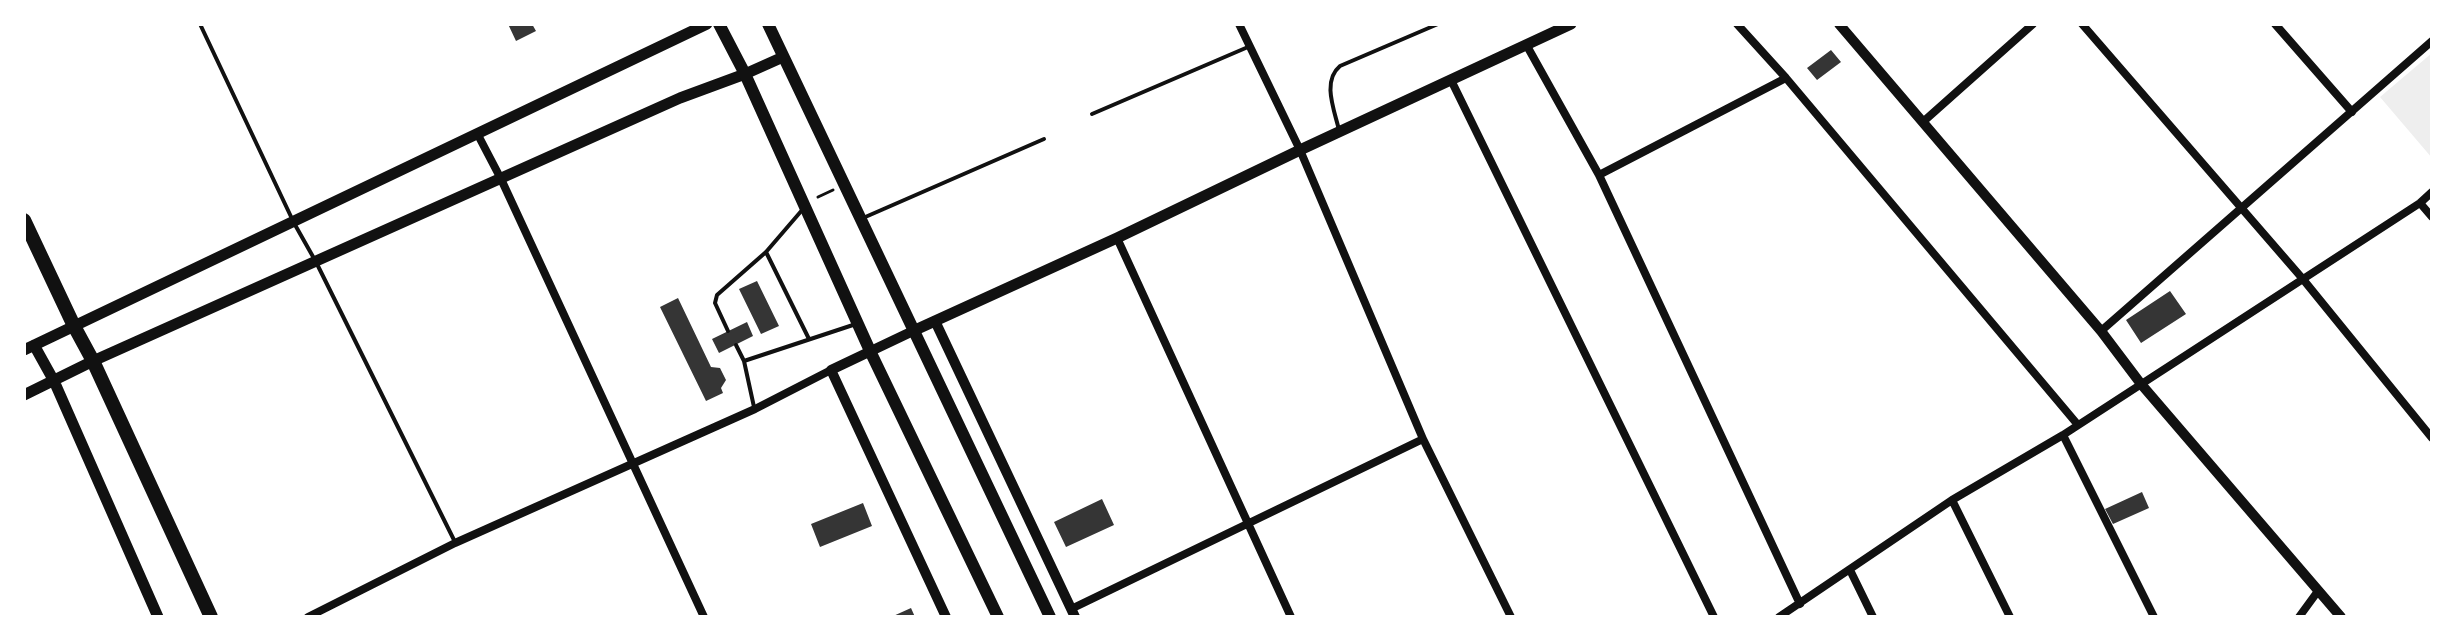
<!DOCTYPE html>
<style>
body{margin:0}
#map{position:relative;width:2456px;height:641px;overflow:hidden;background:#fff;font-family:Cabin,sans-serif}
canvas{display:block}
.frame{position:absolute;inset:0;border:26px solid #fff;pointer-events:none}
</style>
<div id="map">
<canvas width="2456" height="641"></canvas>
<div class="frame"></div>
</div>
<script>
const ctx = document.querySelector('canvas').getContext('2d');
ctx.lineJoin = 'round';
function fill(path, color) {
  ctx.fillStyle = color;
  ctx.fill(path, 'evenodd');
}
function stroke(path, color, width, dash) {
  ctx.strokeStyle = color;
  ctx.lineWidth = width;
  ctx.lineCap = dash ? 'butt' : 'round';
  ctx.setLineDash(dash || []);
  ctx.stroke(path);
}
const green = new Path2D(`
 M2432,53V158L2380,97Z`);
const building = new Path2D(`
 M508,24H532L536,31L516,41Z
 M1831,50L1841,62L1817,80L1807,68Z
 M757,281L779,326L761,334L739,289Z
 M2170,291L2186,314L2141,343L2126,320Z
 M678,298L711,367L720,368L726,380L721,388L723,393L706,401L660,307Z
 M747,322L753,336L719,353L712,339Z
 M2142,492L2149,508L2113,524L2105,509Z
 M1102,499L1114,525L1066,547L1054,522Z
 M863,503L872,526L820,547L811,524Z
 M911,608L915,617H891Z`);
const path = new Path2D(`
 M818,197L833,190`);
const service = new Path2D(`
 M200,24L294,223L316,262L455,542
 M1092,114L1248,47
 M1339,130C1334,109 1322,81 1340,66L1438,24
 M863,218L1044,139
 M766,252L809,339
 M728,331L715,303L717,295L766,252L803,209
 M736,345L744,361L754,407
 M744,361L856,324`);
const minor = new Path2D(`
 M1239,24L1300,150L1423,439L1511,617
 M1737,24L1786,78L2078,425
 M2082,24L2302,278L2432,438
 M2275,24L2352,112
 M1527,46L1599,175L1800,604
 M1451,80L1714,617
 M1924,121L2033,24
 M478,135L501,179L704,617
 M1599,175L1786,78
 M2420,203L2432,217
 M1117,238L1291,617
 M2101,331L2432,41
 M2063,435L2154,617
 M1952,500L2010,617
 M1850,570L1873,617
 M1071,609L1423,439
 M308,617L455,543L755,409L831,370
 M1779,617L1952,500L2063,435L2420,203L2432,192
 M2299,617L2318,591`);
const tertiary = new Path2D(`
 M1839,24L2101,331L2141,384L2341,617
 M935,321L1075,617
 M913,331L831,370L946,617`);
const secondary = new Path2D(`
 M913,331L1117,238L1300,150L1571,24
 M34,345L54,381L158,617
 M24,350L707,24
 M24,395L93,361L680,98L745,74L783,57`);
const primary = new Path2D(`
 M719,24L745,74L871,353L998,617
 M768,24L1050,617`);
const trunk = new Path2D(`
 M24,220L74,326L93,361L211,617`);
fill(green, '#eee');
fill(building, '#353535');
stroke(path, '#111', 3);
stroke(service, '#111', 4);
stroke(minor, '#111', 8);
stroke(tertiary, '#111', 10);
stroke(secondary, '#111', 11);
stroke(primary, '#111', 12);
stroke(trunk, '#111', 14);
</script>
